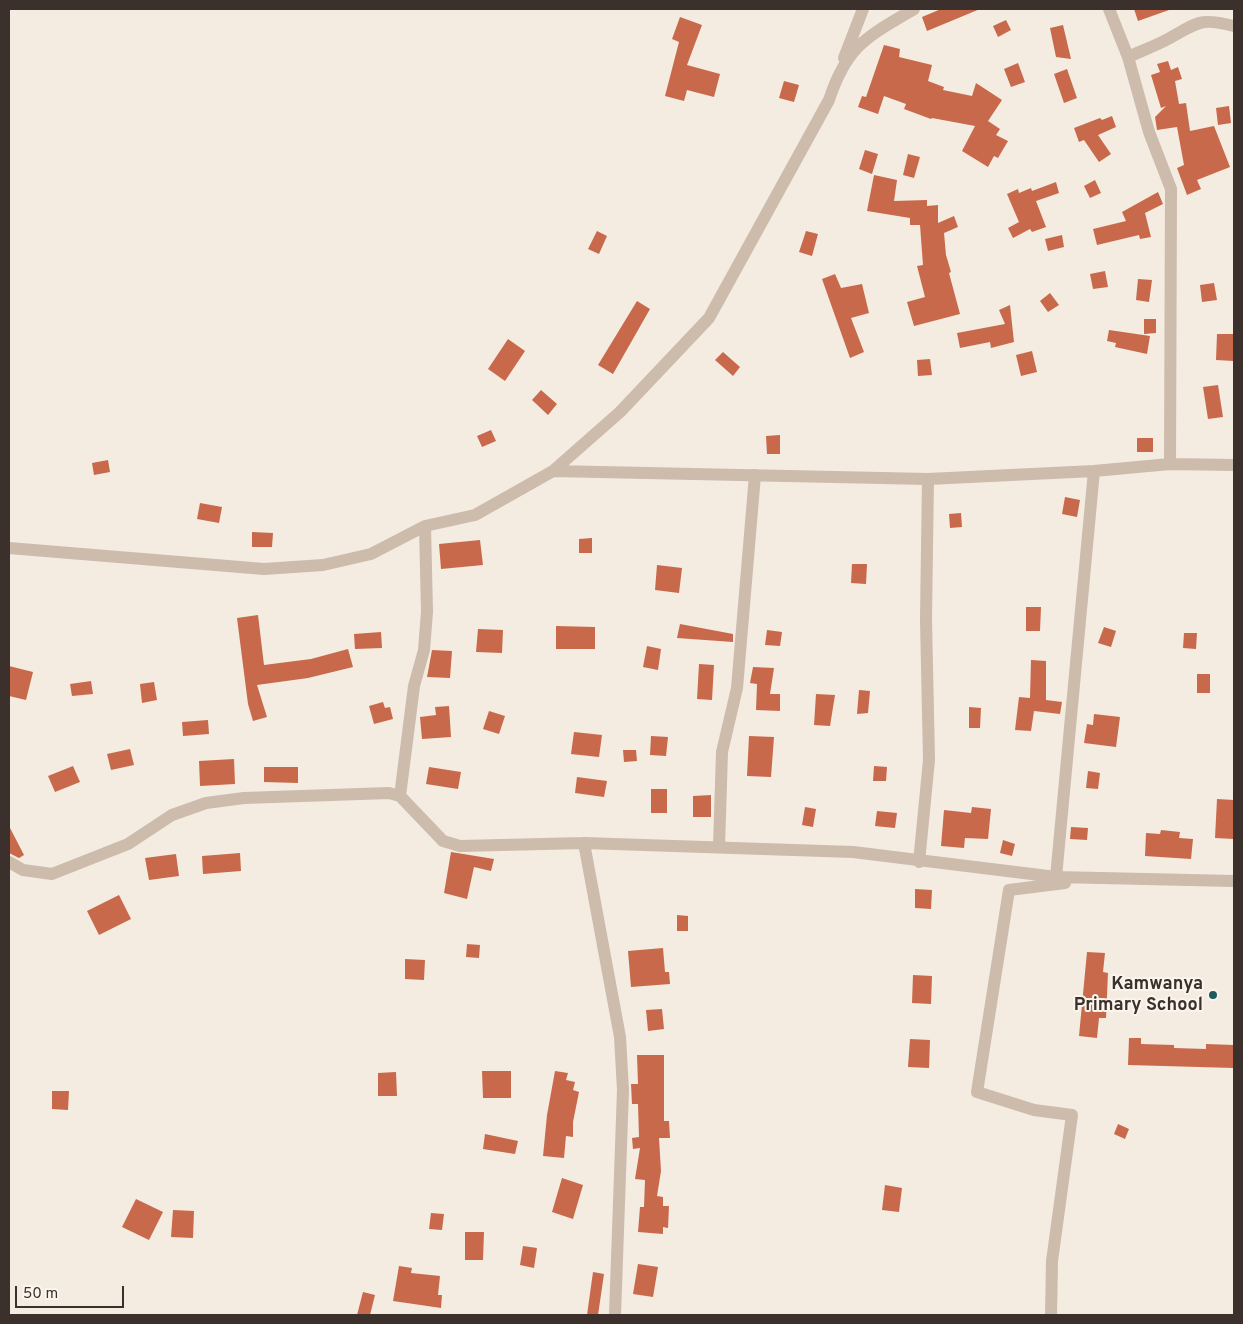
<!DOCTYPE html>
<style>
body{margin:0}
#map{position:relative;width:1243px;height:1324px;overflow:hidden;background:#f4ebe1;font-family:Overpass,sans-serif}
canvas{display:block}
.frame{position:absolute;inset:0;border:10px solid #3b302b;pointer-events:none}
.scale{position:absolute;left:15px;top:1286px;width:109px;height:22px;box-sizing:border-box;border:2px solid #3b302b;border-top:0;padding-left:6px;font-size:15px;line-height:18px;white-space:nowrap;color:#3b302b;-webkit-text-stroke:4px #fbf5ee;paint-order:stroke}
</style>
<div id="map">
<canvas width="1243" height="1324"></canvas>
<div class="frame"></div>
<div class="scale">50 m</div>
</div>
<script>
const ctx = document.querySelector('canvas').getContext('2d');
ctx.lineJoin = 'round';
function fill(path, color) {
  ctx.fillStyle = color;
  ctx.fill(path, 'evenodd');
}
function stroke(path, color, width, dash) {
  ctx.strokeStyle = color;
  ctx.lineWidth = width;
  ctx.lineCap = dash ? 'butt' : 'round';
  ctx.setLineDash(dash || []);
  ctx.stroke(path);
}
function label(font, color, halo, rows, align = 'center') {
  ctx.font = font + ' Overpass,sans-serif';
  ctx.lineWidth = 4;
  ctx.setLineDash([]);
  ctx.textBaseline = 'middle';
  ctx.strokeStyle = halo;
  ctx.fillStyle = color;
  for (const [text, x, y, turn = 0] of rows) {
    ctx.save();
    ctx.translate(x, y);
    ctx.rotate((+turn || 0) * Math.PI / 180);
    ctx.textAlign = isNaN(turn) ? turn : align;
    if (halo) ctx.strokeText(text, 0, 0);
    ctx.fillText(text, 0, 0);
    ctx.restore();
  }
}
const building = new Path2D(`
 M941,9H980L927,31L922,17Z
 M1134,9H1168L1169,10L1138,21Z
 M680,17L702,25L687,65L720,74L714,97L687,90L684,101L665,96L679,42L672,39Z
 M1006,20L1011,30L998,37L993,26Z
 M1063,25L1071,59L1056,57L1050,28Z
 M884,45L900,49L899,57L932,65L928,81L944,87L943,90L972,96L976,83L1002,100L988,121L1000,129L996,135L1008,141L998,158L994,156L988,167L962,151L975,126L932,118L931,119L904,109L906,104L884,96L878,114L858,107L862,96L866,97Z
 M1168,61L1171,70L1178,67L1182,79L1175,81L1179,104L1186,103L1190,131L1214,126L1230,167L1197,180L1201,189L1187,195L1177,168L1184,165L1177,127L1157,130L1155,117L1166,106L1161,108L1151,75L1160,72L1157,64Z
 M1018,63L1025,82L1011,87L1004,69Z
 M1067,69L1077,98L1064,103L1054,74Z
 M784,81L799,85L794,102L779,98Z
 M1229,106L1231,123L1218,125L1216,108Z
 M1112,116L1116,127L1098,135L1111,154L1099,162L1084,140L1079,142L1074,128L1100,118L1102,120Z
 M865,150L878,154L872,174L859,169Z
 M908,154L920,157L914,178L903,175Z
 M874,175L897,180L894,201L927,200V206L938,205V223L954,216L958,227L944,233L946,255L951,272L949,273L960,314L914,326L907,302L925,297L917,266L923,265L920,225H910V218L867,211Z
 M1095,180L1101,193L1090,198L1084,186Z
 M1056,182L1059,193L1036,201L1046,227L1032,232L1030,229L1013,238L1008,228L1019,222L1007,194L1018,189L1019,193L1031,188L1032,191Z
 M1158,192L1163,204L1145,213L1151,237L1140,239L1139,235L1097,245L1093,229L1126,221L1122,212Z
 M597,231L607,236L599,254L588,249Z
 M806,231L818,234L812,256L799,252Z
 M1062,235L1064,247L1048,251L1045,239Z
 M1105,271L1108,287L1093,289L1090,274Z
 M835,274L841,288L862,284L869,313L851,318L864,352L850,358L822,279Z
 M1138,279L1152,280L1149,302L1136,300Z
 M1214,283L1217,300L1202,302L1200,285Z
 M1050,293L1059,305L1048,312L1040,301Z
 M637,301L650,309L613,374L598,365Z
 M1010,305L1014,342L991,348L990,342L960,348L957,333L1005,324L999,310Z
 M1144,319H1156V333L1144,334Z
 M1109,330L1150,336L1147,354L1115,347L1116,343L1107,341Z
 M1217,334H1234V361L1216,360Z
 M508,339L525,351L505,381L488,369Z
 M1032,351L1037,372L1021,376L1016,355Z
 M723,352L740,367L733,376L715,360Z
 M930,359L932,375L918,376L917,360Z
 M1218,385L1223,417L1208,419L1203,387Z
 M541,390L557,404L548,415L532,400Z
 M491,430L496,441L482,447L477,436Z
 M780,435V454H767L766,436Z
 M1137,438H1153V452H1137Z
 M108,460L110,472L94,475L92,463Z
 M1065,497L1080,500L1077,517L1062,514Z
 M200,503L222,507L219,523L197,519Z
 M961,513L962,527L950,528L949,514Z
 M252,532L273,533L272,547H252Z
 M592,538V553H579V539Z
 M480,540L483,565L441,569L439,544Z
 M852,564H867L866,584L851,583Z
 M657,565L682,568L679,593L655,590Z
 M1026,607H1041L1040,631H1026Z
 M258,615L264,665L311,659L348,649L353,667L308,678L257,685L267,717L253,721L248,704L237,618Z
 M680,624L733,634V642L677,638Z
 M556,626L595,627V649H556Z
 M1104,627L1116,631L1111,647L1098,643Z
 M478,629L503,630L502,653L476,652Z
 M767,630L782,632L780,646L765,645Z
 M381,632L382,648L355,649L354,634Z
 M1184,633H1197L1196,649L1183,648Z
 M647,646L661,649L658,670L643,667Z
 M432,650L452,651L450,678L427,677Z
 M1031,660L1046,661V700L1062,702L1060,714L1034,711L1031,731L1015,730L1019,697L1030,698Z
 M699,664L714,665L712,700L697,699Z
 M9,666L33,672L26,700L9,696Z
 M753,667L774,668L770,694H780V711L756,710L757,684L750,683Z
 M1197,674H1210V693H1197Z
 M91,681L93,694L72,696L70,684Z
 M154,682L157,700L142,703L140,684Z
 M859,690L870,691L868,713L857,714Z
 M816,694L835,695L830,726L814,725Z
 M383,702L385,708L390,707L393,719L374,724L369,706Z
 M449,706L451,737L422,739L420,717L436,715L435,707Z
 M969,707L981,708L980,728H969Z
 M489,711L505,716L499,734L483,729Z
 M1094,714L1120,717L1116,747L1084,743L1087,724L1093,725Z
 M208,720L209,734L183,736L182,722Z
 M574,732L602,735L599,757L571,754Z
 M651,736L668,737L666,756L650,755Z
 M749,736L774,737L771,777L747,776Z
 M130,749L134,765L111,770L107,754Z
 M623,750H636L637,761L624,762Z
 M234,759L235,784L200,786L199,761Z
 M73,766L80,782L55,792L48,776Z
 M874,766L887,767L886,781H873Z
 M264,767H298V783L264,782Z
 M429,767L461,772L458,789L426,784Z
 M1088,771L1100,773L1098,789L1086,788Z
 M577,777L607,781L604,797L575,793Z
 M651,789H667V813H651Z
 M711,795V817H693V796Z
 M1217,799L1234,800V839L1215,838Z
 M805,807L816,809L813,827L802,825Z
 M972,807L991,809L988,839L965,838L964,848L941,846L944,810L971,813Z
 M877,811L897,813L895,828L875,826Z
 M9,826L24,855L19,858L9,853Z
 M1071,827L1088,828L1087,840L1070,839Z
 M1161,830L1180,832L1179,838L1193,839L1191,859L1145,856L1146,833L1160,834Z
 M1003,840L1015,844L1012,856L1000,853Z
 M451,852L494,859L491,871L474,867L467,899L444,893Z
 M240,853L241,871L203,874L202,856Z
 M176,854L179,876L149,880L145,858Z
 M915,889L932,890L931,909L915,908Z
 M119,895L131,919L99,935L87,911Z
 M677,915L688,916V931H677Z
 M467,944L480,945L479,958L466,957Z
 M663,948L665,972H669L670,984L631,987L628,951Z
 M1087,952L1105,953L1103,972L1108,973L1106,1018H1099L1097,1038L1079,1036Z
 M405,959L425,960L424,980L405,979Z
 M913,975L932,976L931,1004L912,1003Z
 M662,1009L664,1029L648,1031L646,1010Z
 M1129,1038H1141V1044L1174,1045V1048L1206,1049V1044L1234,1045V1068L1128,1065Z
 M910,1039L930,1040L929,1068L908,1067Z
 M637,1055H664V1121H669L670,1138H659L661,1171L657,1196L663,1197V1206H669L668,1228L663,1227V1234L638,1232L640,1207H644L645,1180L635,1179L640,1148L633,1149L632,1138L639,1137L638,1104H632L631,1084H638Z
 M482,1071H511V1098H483Z
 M555,1071L568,1073L566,1080L575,1082L573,1090L579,1092L573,1122V1137L566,1136L564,1158L543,1156L547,1115Z
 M396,1072L397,1096H378V1073Z
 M52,1091H69L68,1110L52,1109Z
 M1118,1124L1129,1129L1125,1139L1114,1134Z
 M485,1134L518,1141L515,1154L483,1149Z
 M562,1178L583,1185L573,1219L552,1212Z
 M885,1185L902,1188L899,1212L882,1210Z
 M136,1199L163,1212L149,1240L122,1227Z
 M173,1210L194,1211L193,1238L171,1237Z
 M431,1213L444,1214L442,1230L429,1229Z
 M465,1232H484L483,1260H465Z
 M523,1246L537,1248L534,1268L520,1265Z
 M638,1264L658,1267L653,1297L633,1294Z
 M399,1266L412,1268L411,1273L440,1276L438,1295H442L441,1308L393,1301Z
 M593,1272L604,1274L598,1315H587Z
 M363,1292L375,1295L370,1315H357Z`);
const minor = new Path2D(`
 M1109,9L1128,57L1149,132L1171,189L1170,464
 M1128,57C1141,51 1155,46 1168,39C1198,23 1198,17 1234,26
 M844,58L863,9
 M553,471L928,479L1094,471L1170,464L1234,465
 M9,548L264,569L323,565L371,554L425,526L475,515L553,471L620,412L709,318L829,100C847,45 867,37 914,9
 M400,796L414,686L424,650L427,612L425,526
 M584,843L620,1037L623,1090L615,1315
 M719,847L722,752L737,688L755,475
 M9,862L23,870L52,874L128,844L172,815L206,803L244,798L389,793L400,796L443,841L460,846L584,843L853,852L1056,877L1234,881
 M919,862L929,760L926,619L928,479
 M1056,877L1094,471
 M1051,1315L1052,1261L1072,1115L1034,1110L977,1092L1009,890L1065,883`);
const markers = [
 [1213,995,5,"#1f5a5e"]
];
const poiNames = [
 ["Kamwanya",1203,985],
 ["Primary School",1203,1006]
];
fill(building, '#c8694b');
stroke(minor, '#cdbbac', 12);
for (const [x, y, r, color] of markers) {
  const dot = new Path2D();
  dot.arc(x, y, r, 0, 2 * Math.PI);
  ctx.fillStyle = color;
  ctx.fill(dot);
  stroke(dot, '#fbf5ee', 2);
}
label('bold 18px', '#3b302b', '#fbf5ee', poiNames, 'right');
</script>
